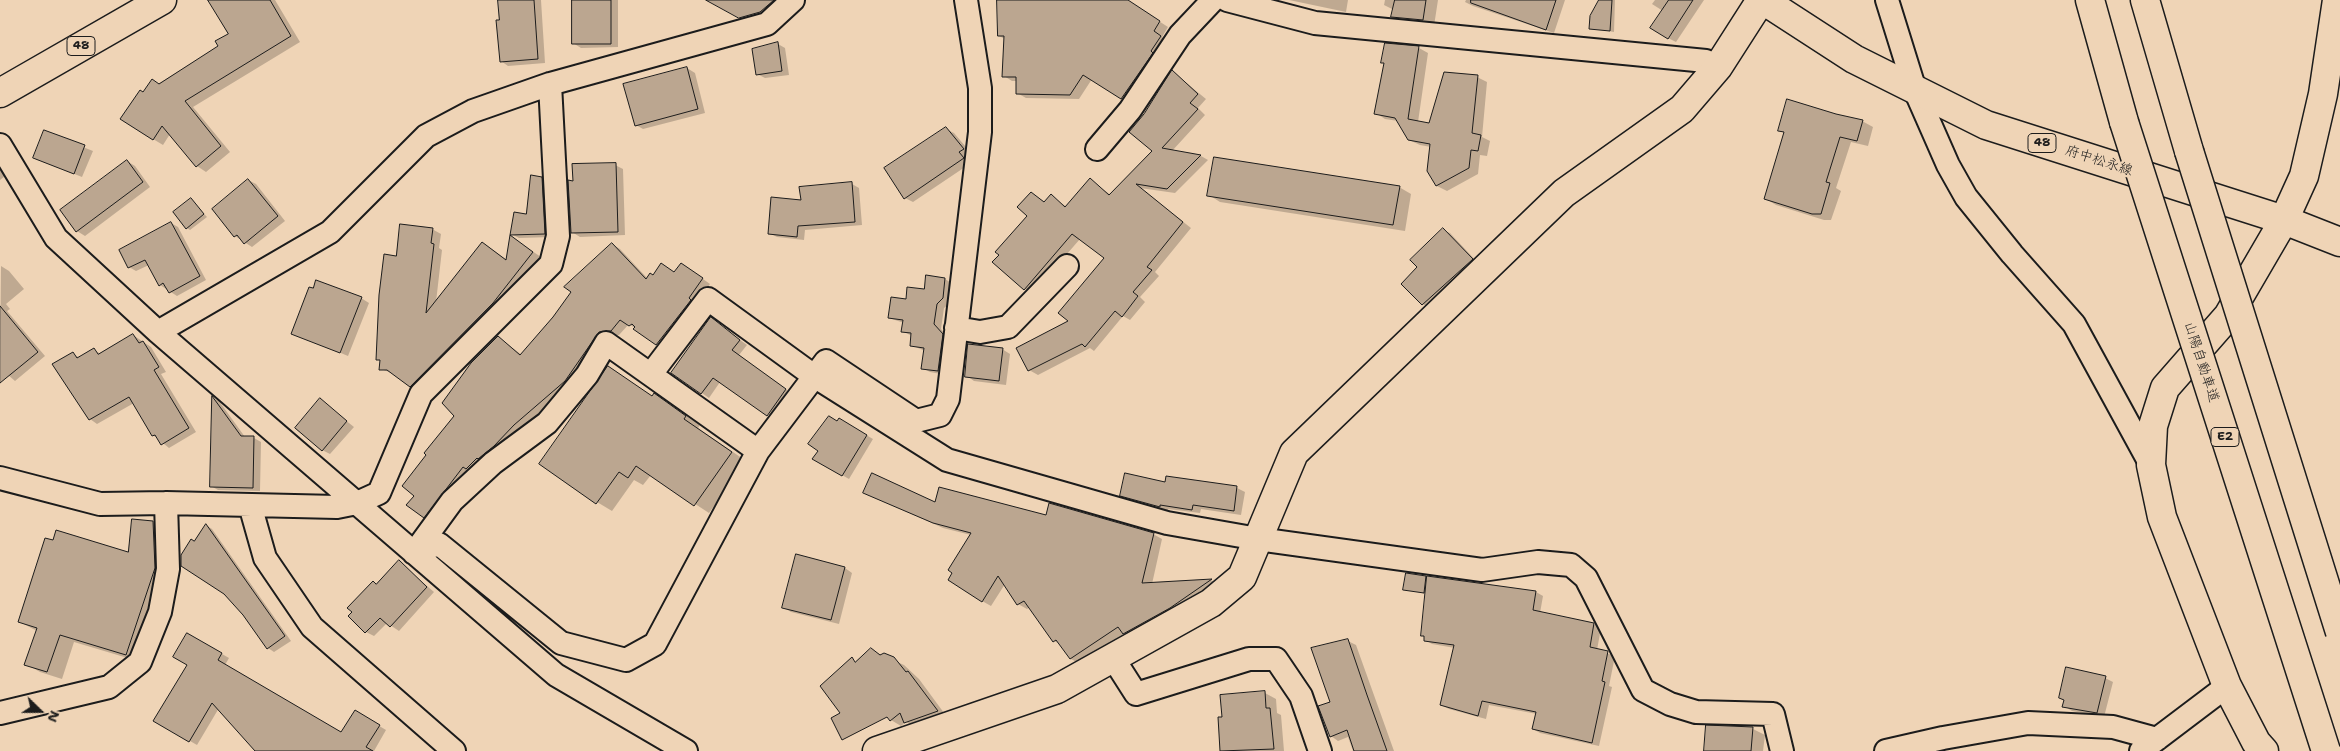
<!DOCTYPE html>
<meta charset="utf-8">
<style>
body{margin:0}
#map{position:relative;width:2340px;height:751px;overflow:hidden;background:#efd4b6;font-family:"Shantell Sans",sans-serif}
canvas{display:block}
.north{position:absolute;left:15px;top:686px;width:50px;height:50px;-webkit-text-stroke:4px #efd4b6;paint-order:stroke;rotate:112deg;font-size:14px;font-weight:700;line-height:20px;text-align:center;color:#1c1c1c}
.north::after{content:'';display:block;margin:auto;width:18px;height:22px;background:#1c1c1c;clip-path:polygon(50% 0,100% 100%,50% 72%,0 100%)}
</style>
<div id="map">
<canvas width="2340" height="751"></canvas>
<div class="north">N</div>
</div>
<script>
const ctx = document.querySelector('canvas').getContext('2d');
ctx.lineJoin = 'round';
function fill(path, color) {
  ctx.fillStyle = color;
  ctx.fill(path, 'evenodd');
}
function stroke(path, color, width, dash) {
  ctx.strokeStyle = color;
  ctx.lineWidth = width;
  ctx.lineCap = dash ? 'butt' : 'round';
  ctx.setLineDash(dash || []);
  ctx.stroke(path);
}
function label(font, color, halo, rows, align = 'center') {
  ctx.font = font + ' "Shantell Sans","Klee One",sans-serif';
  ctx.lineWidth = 4.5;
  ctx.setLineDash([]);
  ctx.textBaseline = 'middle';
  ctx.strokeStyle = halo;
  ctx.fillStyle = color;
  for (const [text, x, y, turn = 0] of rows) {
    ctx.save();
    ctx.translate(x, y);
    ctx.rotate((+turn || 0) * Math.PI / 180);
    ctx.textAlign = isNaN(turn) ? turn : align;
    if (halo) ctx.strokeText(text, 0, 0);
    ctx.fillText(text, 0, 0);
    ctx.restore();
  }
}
const shadow = new Path2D(`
 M215,0H275L300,42L193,107L230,152L206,172L197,166L170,134L163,145L153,139L143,93L220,46L229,34Z
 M499,0H541L545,63L508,66L501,61Z
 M574,0H618V47L581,48L573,43Z
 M714,0H788L750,24L713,2Z
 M998,0H1126L1168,27L1162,37L1168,42L1131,103L1092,79L1079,99L1026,98L1017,93L1018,81H1012L1004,76L1005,39L999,36Z
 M1289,0H1348L1346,12Z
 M1385,0H1438L1434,26L1404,23L1392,17L1394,10L1384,5Z
 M1466,0H1565L1554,33L1473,6L1465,2Z
 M1601,0H1615L1614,32L1590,28Z
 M1655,0H1704L1676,42L1668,38L1663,11L1652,4Z
 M778,44L785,48L789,75L765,78L757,74Z
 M1419,48L1428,53L1418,122L1430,125L1477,77L1487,82L1482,137L1490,141L1487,156L1480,155L1478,174L1447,191L1437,186L1428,171L1431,147L1420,145L1409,140L1398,121L1385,119L1376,113Z
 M687,68L695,73L705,113L643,129L636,125Z
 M1173,72L1206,99L1198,108L1205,115L1172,151L1201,156L1208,160L1175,193L1140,188L1191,228L1155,272L1159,276L1140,297L1145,302L1130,320L1123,316L1094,351L1090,348L1038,375L1029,370L1070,321L1106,258L1080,239L1033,293L1025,289L1031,193L1045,202L1051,196L1067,207L1090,180L1111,195L1154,151L1145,114Z
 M1836,115L1862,121L1873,127L1868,146L1851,142L1836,188L1841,191L1831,220H1824L1776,205L1766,199L1785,133L1779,130Z
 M946,129L954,133L971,153V163L913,202L905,198Z
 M45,132L93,151L82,177L34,158Z
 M127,161L135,166L150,187L85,236L77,231L62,210Z
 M615,165L623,169L625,235L580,237L572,232L574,182Z
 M0,168L5,176L0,180Z
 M541,178L549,182L552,237L519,238L511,234L527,215Z
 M248,180L256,184L285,221L252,247L235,236Z
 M852,184L859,188L862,225L805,230L804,240L777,237L769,233L803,202Z
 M1399,187L1411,194L1405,231L1220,202L1209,195Z
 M191,200L207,217L190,230L187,228Z
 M171,223L178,227L206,280L177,296L160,285L149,265L136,271L129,267Z
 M432,229L441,234L439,248L442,250L436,302L483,243L507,260L511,237L541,257L502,308L419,391L394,374L381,369V361L378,359L397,257Z
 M1443,230L1450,233L1479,264L1429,308L1423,304L1419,267Z
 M612,244L620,249L648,279L689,269L710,284L665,349L629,324L619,335L608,336L573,385L522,429L432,521L424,517L416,496L455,416L498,337L522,355Z
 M1,266L9,271L24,289L6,304L10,309L7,311L45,356L15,381L0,368Z
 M927,277L945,279L953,284L951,303L944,308L941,329L950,339L946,375L930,372L922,368L925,351L911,345L912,336L902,331L904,323L889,318L907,301L925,290Z
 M361,298L369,303L348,356L293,333Z
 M711,319L747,345L739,355L792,394L775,419L720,382L709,398L673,373Z
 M133,335L151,347L166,372L161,374L196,432L169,448L153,435L134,403L97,424L90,419L73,354L80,358L94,350L101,354Z
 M1002,349L1010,354L1006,385L974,381L967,376Z
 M654,395L700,425L698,428L746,461L709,513L651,475L643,485L634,480L612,511L597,502Z
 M213,398L219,401L245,437L254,438L261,442L260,491L218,490L211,486Z
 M320,400L354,427L330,454L322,450Z
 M840,420L873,439L849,479L814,459Z
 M1167,477L1237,488L1245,492L1241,515L1201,509L1200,513L1168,509L1167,511L1129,500L1121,495L1166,484Z
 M874,497L1047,516L1153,534L1162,539L1152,584L1211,580L1219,585L1133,639L1125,634L1080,664L1071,659L1062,645L1054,641L1030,607L1027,609L1018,604L1005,584L991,606L982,601L971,535L943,528Z
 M153,522L167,530L141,662L74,642L62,679L40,672L26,664L37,631L20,622L129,554Z
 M206,525L212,529L291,641L274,652L268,648L194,543Z
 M797,556L845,568L852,573L839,624L791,612L783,607Z
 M399,562L434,592L399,631L387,623L374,636L366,632L373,582L377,585Z
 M1407,574L1536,592L1543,596L1540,613L1594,624L1601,628L1597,650L1615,656L1609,686L1612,687L1599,746L1540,733L1533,729L1537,714L1489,705L1486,719L1449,709L1441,705L1455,648L1432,644L1425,640L1423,635L1426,594L1405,589Z
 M187,634L229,658L225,665L342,734L356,712L386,730L374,751H257L219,708L197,745L155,721L188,664Z
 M1348,641L1356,645L1394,751H1353L1348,737L1338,741L1331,736L1332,703Z
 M871,650L904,665L919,679L947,717L916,728L906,722L901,726L891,720Z
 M2105,678L2113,682L2104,717L2072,711L2064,706Z
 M1265,693L1276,699L1277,713L1281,715L1284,751H1220L1219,718Z
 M1708,727L1753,729L1765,735L1763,751H1706Z`);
const building = new Path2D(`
 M208,0H270L291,36L185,101L221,146L196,167L162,126L153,140L120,119L140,90L143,92L152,79L159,84L218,46L215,41L228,34Z
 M498,0H534L538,59L500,62L496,20H499Z
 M572,0H611V44H572Z
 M706,0H774L760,12L739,18Z
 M997,0H1128L1160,21L1154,31L1161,36L1151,51L1153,53L1121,99L1083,75L1070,95L1016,94V77H1002L1004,36H998Z
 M1395,0H1426L1423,20L1391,17Z
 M1471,0H1556L1546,30L1471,3Z
 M1599,0H1612L1610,31L1589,29L1590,16Z
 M1669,0H1693L1668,39L1650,28Z
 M778,42L782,71L756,75L752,49Z
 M1385,43L1419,46L1408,119L1429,123L1444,72L1478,75L1472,133L1481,135L1478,151L1471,150L1469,168L1436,186L1427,171L1430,144L1408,140L1395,118L1374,114L1384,63H1381Z
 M687,67L698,109L635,126L623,84Z
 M1172,70L1198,94L1190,103L1198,109L1162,148L1201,155L1167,189L1136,184L1183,222L1147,267L1152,270L1133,292L1138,296L1122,317L1115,311L1085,347L1082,344L1028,371L1016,348L1068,321L1058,313L1104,258L1072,234L1024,290L992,262L999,255L995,252L1027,216L1017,207L1031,192L1044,202L1051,194L1065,207L1090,178L1109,195L1152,151L1129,132L1144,114Z
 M1787,99L1836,114L1863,120L1857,141L1840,137L1826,182L1830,183L1821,214H1812L1764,199L1784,132L1778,131Z
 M946,127L964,149L959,152L964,158L904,199L884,168Z
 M44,130L85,145L74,174L33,158Z
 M1214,157L1400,186L1393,225L1207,196Z
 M127,160L143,182L76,232L60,210Z
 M616,163L618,232L571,233L568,180L573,181L572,164Z
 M531,175L542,177L545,234L510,235L514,212L526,214Z
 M248,179L278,216L244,244L237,235L234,237L212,209Z
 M852,182L855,222L798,226L797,237L768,234L771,197L801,200L799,187Z
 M191,198L204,214L186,229L173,212Z
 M171,222L200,276L169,293L163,283L159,286L145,260L128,268L119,250Z
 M400,224L433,228L431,243L434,244L426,313L482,242L506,260L510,235L533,252L493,303L410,387L387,370H379L380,360H376L379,295L384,254L396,256Z
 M1443,228L1473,259L1422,305L1401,284L1417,267L1410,260Z
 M612,243L646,279L650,273L653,275L661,263L674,272L681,263L703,278L689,298L691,300L656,345L633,329L635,327L632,324L629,326L620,320L611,331L599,332L565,381L514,425L494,446L478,459L477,458L466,469L463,467L424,518L406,505L414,496L402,486L426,455L424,453L454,416L442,403L471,363L498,336L520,355L553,317L571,292L564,287Z
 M926,275L945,278L943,298L937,304L934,324L943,334L938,371L921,369L924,348L910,346L911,333L901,332L903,320L888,318L891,297L906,299L907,287L924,289Z
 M316,280L362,297L340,353L291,334L309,287L313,288Z
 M0,306L38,352L0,383Z
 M711,317L740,340L732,350L786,389L767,416L713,378L701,394L671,373Z
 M133,334L139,343L143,341L159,367L154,370L189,428L161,445L155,435L152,436L129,397L89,420L52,364L73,352L77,358L94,348L98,354Z
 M968,344L1003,348L999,381L965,377Z
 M608,366L652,396L654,393L686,416L684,419L732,452L694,506L636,466L628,478L619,472L596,504L539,464Z
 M212,396L241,436H254L253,488L210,487Z
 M320,398L347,421L322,451L295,428Z
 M829,416L837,421L839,418L867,435L842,476L812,459L818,451L808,444Z
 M872,473L935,502L939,487L1046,515L1049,503L1154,533L1142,583L1212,579L1170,608L1123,634L1118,627L1070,659L1056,640L1053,642L1024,601L1017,605L998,576L982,602L948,580L952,573L948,570L971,533L933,523L863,493Z
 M1125,473L1165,482L1166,476L1237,486L1234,511L1193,505L1192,510L1160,505V507L1120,496Z
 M132,519L153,521L155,568L126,655L60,635L47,672L24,665L37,628L18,622L45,538L53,540L56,530L128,552Z
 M206,524L285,636L267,649L243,615L224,594L181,566V555L191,539L194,541Z
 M796,554L845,567L831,620L782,608Z
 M399,560L427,587L390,627L380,618L365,633L348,616L352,612L347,608L373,581L376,584Z
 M1406,573L1426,576L1424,593L1403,590Z
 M1427,576L1536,591L1533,610L1594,623L1590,647L1608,651L1602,681L1605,682L1592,743L1532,729L1536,712L1482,701L1478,716L1440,705L1454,645L1424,641V636H1421Z
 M187,633L222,653L218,660L341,732L355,710L380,725L366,747L373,751H255L212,703L189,742L153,721L187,665L173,657Z
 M1348,639L1367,695L1387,751H1354L1347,730L1330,737L1318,706L1330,702L1311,648Z
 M871,648L880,655L884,653L894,657L906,672L908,671L938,711L904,723L900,713L890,721L887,717L842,740L831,718L840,713L820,686L852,657L855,662Z
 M2066,667L2106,676L2097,713L2062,707L2064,700L2059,698Z
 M1265,691L1266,708H1270L1274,749L1220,751L1218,717H1222L1220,695Z
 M1706,725L1753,727L1751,751H1704Z`);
const minor = new Path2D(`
 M1227,0L1315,23L1706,61L1718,67
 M1887,0L1915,90L1948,165L1966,197L2012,254L2074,324L2151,465
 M0,145L56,238L158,332L556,675L686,751
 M1097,149L1130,110L1180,35L1213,0
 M956,328L980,332L1008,327L1067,266
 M158,332L330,232L426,136L473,111L550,84L767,24L793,0
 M651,374L708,299L814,376L947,460L1167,523L1258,539L1482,570L1538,562L1571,565L1586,578L1643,690L1670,704L1696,712L1773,714L1782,751
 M0,478L100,504L166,503L337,507L357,503L379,493L421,394L551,264L558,236L550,84
 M250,505L265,558L312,627L454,751
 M414,553L439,544L561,643L626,660L655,644L758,451L826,361L916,421L940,415L948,399L980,132V88L966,0
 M414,553L452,501L493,463L547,423L587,375L606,343L758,451
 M1113,658L1136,694L1249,659H1276L1301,696L1320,751
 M0,713L109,687L140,662L160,612L168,569L166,503
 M1886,751L1943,738L2028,723L2113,727L2157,739
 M2141,751L2227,686`);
const tertiary = new Path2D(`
 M877,751L1057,689L1211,603L1242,577L1294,453L1564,193L1682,109L1718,67L1761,0
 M2264,751L2256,742L2227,686L2162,517L2151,465L2153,426L2165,388L2228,316L2284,220L2304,176L2323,94L2337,0`);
const primary = new Path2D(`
 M1763,0L1854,59L1986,125L2284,220L2340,242
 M0,93L162,0`);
const motorway = new Path2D(`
 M2090,0L2124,122
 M2145,0L2189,151`);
const motorwayBridge = new Path2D(`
 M2124,122L2326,751
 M2189,151L2340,632`);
const shields = [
 [81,46,28],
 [2042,143,28],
 [2225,437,28]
];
const shieldNames = [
 ["48",81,46],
 ["48",2042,143],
 ["E2",2225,437]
];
const streetNames = [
 ["府中松永線",2099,161,18],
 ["山陽自動車道",2201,362,72]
];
fill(shadow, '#0003');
fill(building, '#bba690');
stroke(building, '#1c1c1c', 1);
stroke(minor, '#1c1c1c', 26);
stroke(tertiary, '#1c1c1c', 31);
stroke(primary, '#1c1c1c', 31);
stroke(motorway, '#1c1c1c', 31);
stroke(minor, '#efd4b6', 22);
stroke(tertiary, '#efd4b6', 28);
stroke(primary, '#efd4b6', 28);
stroke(motorway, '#efd4b6', 28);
stroke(motorwayBridge, '#1c1c1c', 31, []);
stroke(motorwayBridge, '#efd4b6', 28);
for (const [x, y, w] of shields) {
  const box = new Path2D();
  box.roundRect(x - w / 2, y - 9.5, w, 19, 4);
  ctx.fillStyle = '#efd4b6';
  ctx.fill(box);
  stroke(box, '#1c1c1c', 1);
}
label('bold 12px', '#1c1c1c', null, shieldNames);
label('14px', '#1c1c1c', '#efd4b6', streetNames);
</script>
